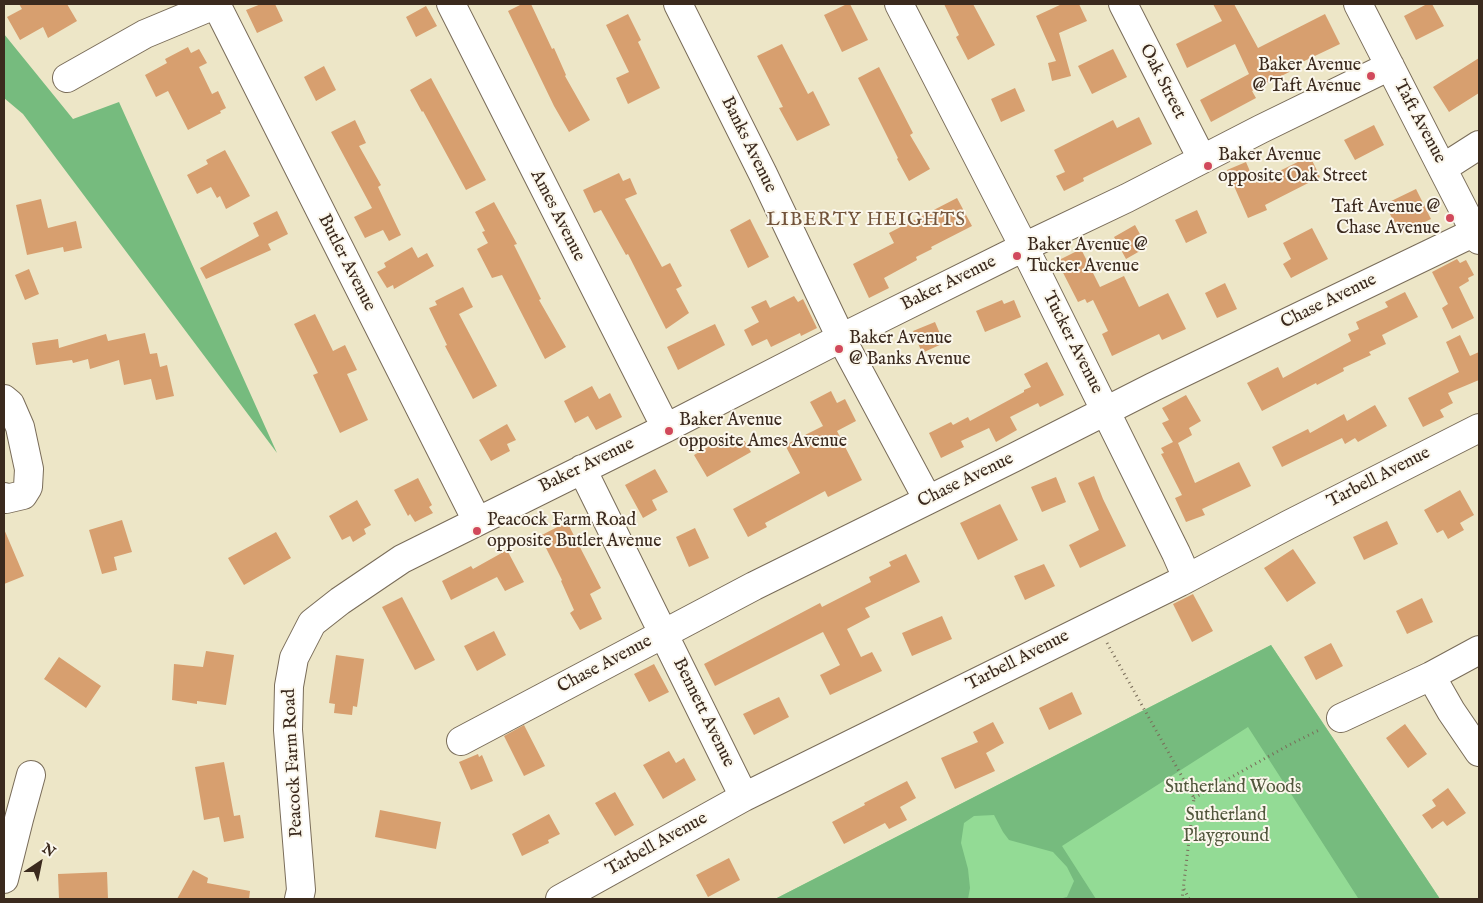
<!DOCTYPE html>
<style>
body{margin:0}
#map{position:relative;width:1483px;height:903px;overflow:hidden;background:#ede6c7;font-family:"IM FELL English",serif}
canvas{display:block}
.frame{position:absolute;inset:0;border:5px solid #3b2a1e;pointer-events:none}
.north{position:absolute;left:15px;top:838px;width:50px;height:50px;-webkit-text-stroke:4px #fbf7ec;paint-order:stroke;rotate:34deg;font-size:14px;font-weight:700;line-height:20px;text-align:center;color:#3b2a1e}
.north::after{content:'';display:block;margin:auto;width:18px;height:22px;background:#3b2a1e;clip-path:polygon(50% 0,100% 100%,50% 72%,0 100%)}
</style>
<div id="map">
<canvas width="1483" height="903"></canvas>
<div class="frame"></div>
<div class="north">N</div>
</div>
<script>
const ctx = document.querySelector('canvas').getContext('2d');
ctx.lineJoin = 'round';
function fill(path, color) {
  ctx.fillStyle = color;
  ctx.fill(path, 'evenodd');
}
function stroke(path, color, width, dash) {
  ctx.strokeStyle = color;
  ctx.lineWidth = width;
  ctx.lineCap = dash ? 'butt' : 'round';
  ctx.setLineDash(dash || []);
  ctx.stroke(path);
}
function label(font, color, halo, rows, align = 'center') {
  ctx.font = font + ' "IM FELL English",serif';
  ctx.lineWidth = 4;
  ctx.setLineDash([]);
  ctx.textBaseline = 'middle';
  ctx.strokeStyle = halo;
  ctx.fillStyle = color;
  for (const [text, x, y, turn = 0] of rows) {
    ctx.save();
    ctx.translate(x, y);
    ctx.rotate((+turn || 0) * Math.PI / 180);
    ctx.textAlign = isNaN(turn) ? turn : align;
    if (halo) ctx.strokeText(text, 0, 0);
    ctx.fillText(text, 0, 0);
    ctx.restore();
  }
}
const green = new Path2D(`
 M1271,645L1440,899H775Z`);
const forest = new Path2D(`
 M4,34L73,119L119,102L277,453L23,114L4,98Z
 M1271,645L1440,899H1356L1358,898L1248,727L1062,846L1096,899H1059L1067,897L1074,881L1067,867L1053,852L1009,840L1003,832L994,815L974,816L964,823L961,843L968,869L970,888L968,899H775Z`);
const building = new Path2D(`
 M19,4H67L77,21L48,38L43,27L20,40L7,17L22,9Z
 M261,4H275L283,21L257,33L246,10Z
 M522,4H531L552,49L554,48L566,75L565,76L590,120L569,132L554,106L508,11Z
 M847,4H850L868,40L842,52L824,15Z
 M944,4H973L995,45L968,60L956,37L959,35Z
 M1062,4H1079L1087,21L1059,33L1071,76L1052,81L1048,63L1056,61L1036,16Z
 M1213,4H1234L1258,48L1325,14L1340,44L1298,64L1299,67L1252,91L1256,98L1211,122L1200,100L1249,74L1235,44L1187,68L1176,44L1222,21Z
 M1427,4H1432L1444,26L1416,40L1404,16Z
 M426,6L437,26L416,37L406,17Z
 M628,14L641,40L638,42L660,88L628,104L616,78L629,72L606,25Z
 M782,44L808,94L813,91L830,125L797,141L779,108L783,107L757,56Z
 M188,47L191,53L199,49L207,63L199,67L212,94L218,91L226,108L220,111L221,113L188,130L168,91L156,97L145,75L167,63L165,59Z
 M1113,49L1127,77L1092,94L1078,66Z
 M1479,58V93L1449,112L1433,87Z
 M324,66L336,90L316,101L304,77Z
 M879,67L913,133L910,135L930,169L909,181L897,159L898,158L858,78Z
 M431,78L486,180L466,190L423,111L422,112L410,90Z
 M1015,88L1025,111L1001,122L991,99Z
 M1139,117L1152,144L1083,178L1084,181L1064,191L1056,176L1065,172L1054,150L1113,120L1117,128Z
 M355,120L366,143L359,146L381,185L378,187L401,235L389,241L383,230L365,238L354,217L372,208L331,132Z
 M1374,125L1384,145L1355,160L1344,140Z
 M225,150L250,196L226,209L220,196L217,198L211,187L197,194L187,175L208,164L206,160Z
 M1310,156L1320,177L1265,205L1267,210L1248,218L1227,170L1246,162L1255,183Z
 M619,173L623,181L630,178L637,194L625,199L662,267L670,263L682,286L676,289L689,313L666,329L628,254L626,255L601,210L594,213L583,190Z
 M1416,189L1431,219L1400,234L1385,204Z
 M957,198L972,226L931,247L932,249L916,257L917,260L884,278L889,288L869,298L853,264L894,243L889,233Z
 M41,199L48,228L76,221L82,248L64,252L63,247L27,255L16,205Z
 M494,202L517,244L514,245L541,299L539,300L566,347L545,359L502,275L492,278L477,249L488,243L482,232L485,231L475,212Z
 M1197,210L1207,233L1186,243L1175,220Z
 M277,211L288,234L268,244L271,250L206,279L200,268L259,236L253,223Z
 M750,219L769,257L748,268L730,230Z
 M1135,225L1147,247L1126,259L1114,237Z
 M1312,228L1328,259L1291,278L1283,264L1291,259L1283,243Z
 M412,247L418,258L427,253L434,266L394,289L393,285L387,288L377,272L386,267L384,263Z
 M1081,249L1100,287L1124,276L1139,307L1168,293L1186,329L1162,340L1159,334L1112,356L1102,334L1108,331L1093,300L1087,303L1085,299L1078,302L1057,261Z
 M1457,259L1460,263L1466,260L1474,275L1468,278L1469,281L1459,287L1474,318L1452,329L1442,308L1448,304L1432,272Z
 M29,269L39,294L25,300L15,275Z
 M1225,283L1237,309L1217,318L1205,293Z
 M463,287L473,307L459,314L497,386L473,399L445,346L447,345L429,308L437,305L435,301Z
 M1405,292L1418,317L1382,335L1386,344L1369,352L1371,355L1343,368L1344,371L1317,385L1316,383L1262,411L1247,383L1278,367L1283,378L1351,341L1348,334L1359,329L1356,322L1388,307L1385,302Z
 M794,296L798,302L803,299L817,328L801,336L800,333L771,347L767,339L752,346L744,330L759,322L751,307L766,300L770,308Z
 M1002,300L1004,304L1014,300L1021,317L985,332L976,311Z
 M315,314L333,351L345,345L357,370L347,374L368,420L340,433L313,375L318,373L294,324Z
 M935,322L944,343L922,353L913,331Z
 M715,324L725,345L678,370L667,347Z
 M145,333L150,354L157,353L160,367L167,365L174,396L156,400L151,379L124,385L119,360L90,369L88,359L73,363L72,360L36,365L32,343L58,339L59,348L106,334L108,341Z
 M1460,335L1470,356L1479,352V380L1448,393L1453,403L1440,410L1444,417L1423,427L1408,398L1459,372L1446,342Z
 M1047,362L1064,395L1040,407L1038,403L1010,417L1017,430L996,442L989,428L961,441L964,447L941,458L929,433L951,422L953,425L968,417L970,421L1024,392V390L1031,387L1024,374Z
 M592,386L599,399L610,393L622,417L596,430L588,416L575,423L564,401Z
 M831,391L837,403L845,399L856,421L837,431L862,480L828,497L825,491L765,523L767,527L748,537L733,509L800,473L785,445L823,426L810,402Z
 M1186,395L1201,421L1189,428L1192,435L1178,443L1195,483L1239,462L1251,486L1202,509L1205,515L1186,522L1175,498L1182,495L1161,454L1164,453L1161,448L1173,442L1162,423L1169,420L1162,408Z
 M1375,405L1387,426L1358,442L1355,438L1345,444L1342,438L1282,467L1272,447L1308,429L1310,433L1344,414L1347,421Z
 M507,424L516,440L507,444L510,451L491,461L479,440Z
 M741,435L751,452L707,477L694,455L713,444L715,447L722,442L724,445Z
 M655,469L668,492L652,500L657,510L643,518L625,485Z
 M1094,476L1103,499L1126,546L1080,568L1069,545L1099,530L1078,483Z
 M1056,477L1066,502L1042,512L1031,487Z
 M418,478L432,505L429,507L433,513L415,522L410,514L408,516L394,490Z
 M1460,490L1474,515L1460,523L1464,530L1448,539L1443,530L1437,533L1424,510Z
 M357,500L371,525L364,529L366,534L353,542L350,536L342,540L329,516Z
 M1000,504L1018,540L978,560L960,523Z
 M122,520L132,552L114,557L117,570L102,574L89,530Z
 M1387,521L1398,544L1364,560L1353,537Z
 M567,522L601,588L590,594L602,619L580,630L570,613L574,610L561,581L562,580L540,536Z
 M695,528L709,558L689,567L676,537Z
 M4,529L24,576L4,584Z
 M276,532L291,558L244,585L228,558Z
 M1293,549L1316,583L1287,602L1264,568Z
 M507,550L524,582L505,591L497,577L451,600L442,581L471,566L473,569Z
 M906,554L920,582L865,608L870,617L847,629L861,657L872,652L882,671L830,695L820,675L840,665L823,632L715,686L704,664L820,603L822,607L871,582L869,577L891,566L889,562Z
 M1044,564L1055,586L1025,600L1014,576Z
 M1193,594L1213,631L1192,642L1173,604Z
 M402,597L435,660L415,670L382,607Z
 M1422,598L1433,622L1407,634L1396,611Z
 M942,616L952,639L912,656L902,633Z
 M494,631L506,655L477,671L464,646Z
 M1331,643L1343,666L1316,680L1304,657Z
 M206,651L234,655L226,705L197,701V704L172,700L174,664L203,667Z
 M336,655L364,659L357,707L353,706L352,715L334,713L335,704L329,703Z
 M59,657L101,686L86,708L44,679Z
 M654,664L669,692L649,702L634,674Z
 M1072,692L1082,714L1049,730L1039,708Z
 M779,697L789,717L754,735L743,714Z
 M993,722L1004,743L986,753L995,771L955,789L941,758L978,742L973,732Z
 M1405,724L1427,754L1408,768L1386,738Z
 M524,725L545,766L524,776L504,736Z
 M669,751L676,763L684,758L696,780L663,799L643,765Z
 M478,754L479,757L482,755L493,781L471,790L459,762Z
 M224,762L234,816L240,815L244,838L224,842L219,817L204,820L195,767Z
 M907,781L916,798L900,807L907,820L889,829L885,823L844,844L832,822L865,805L864,803Z
 M1448,788L1466,813L1447,826L1443,821L1432,829L1422,815L1436,806L1432,800Z
 M615,792L634,825L615,836L595,803Z
 M380,810L441,822L436,849L375,837Z
 M549,814L560,834L548,840L549,843L522,856L512,834Z
 M729,858L740,880L708,897L696,875Z
 M193,870L208,878L207,883L250,891L249,899H177Z
 M107,872L108,899H59L58,874Z`);
const path = new Path2D(`
 M1107,643L1194,798L1182,899
 M1194,798L1289,745L1321,729
 M1184,889L1189,899`);
const minor = new Path2D(`
 M216,4L477,521
 M451,4L666,428
 M678,4L763,174L841,338L928,500
 M899,4L1024,247L1176,553L1187,578
 M1123,4L1202,159
 M1358,4L1479,240
 M67,78L145,34L217,4
 M1443,168L1479,145
 M4,399L10,404L20,427L29,469L28,487L23,495L6,499L4,497
 M582,469L744,797
 M1431,676L1451,711L1479,752
 M1341,718L1431,676L1479,650
 M461,741L754,586L1015,457L1153,387L1475,232
 M4,879L19,819L31,775
 M299,899L301,890L288,730L289,686L294,658L312,623L340,601L402,559L666,428L841,338L1024,247L1127,198L1261,129L1390,66
 M560,899L744,797L1180,582L1288,525L1479,428`);
const markers = [
 [1371,76,5,"#d1495b"],
 [1208,166,5,"#d1495b"],
 [1450,218,5,"#d1495b"],
 [1017,256,5,"#d1495b"],
 [839,349,5,"#d1495b"],
 [669,431,5,"#d1495b"],
 [477,531,5,"#d1495b"]
];
const poiNames = [
 ["Baker Avenue",1361,66,"right"],
 ["@ Taft Avenue",1361,87,"right"],
 ["Baker Avenue",1218,156],
 ["opposite Oak Street",1218,177],
 ["Taft Avenue @",1440,208,"right"],
 ["Chase Avenue",1440,229,"right"],
 ["Baker Avenue @",1027,246],
 ["Tucker Avenue",1027,267],
 ["Baker Avenue",849,339],
 ["@ Banks Avenue",849,360],
 ["Baker Avenue",679,421],
 ["opposite Ames Avenue",679,442],
 ["Peacock Farm Road",487,521],
 ["opposite Butler Avenue",487,542]
];
const streetNames = [
 ["Oak Street",1162,82,63],
 ["Taft Avenue",1419,122,62],
 ["Banks Avenue",748,145,64],
 ["Ames Avenue",557,216,63],
 ["Butler Avenue",346,263,63],
 ["Baker Avenue",949,284,-26],
 ["Chase Avenue",1329,302,-26],
 ["Tucker Avenue",1072,343,63],
 ["Baker Avenue",587,466,-26],
 ["Tarbell Avenue",1379,478,-27],
 ["Chase Avenue",966,481,-26],
 ["Tarbell Avenue",1018,661,-27],
 ["Chase Avenue",605,665,-28],
 ["Bennett Avenue",703,713,64],
 ["Peacock Farm Road",294,763,-93],
 ["Tarbell Avenue",657,845,-29]
];
const parkNames = [
 ["Sutherland Woods",1233,788],
 ["Sutherland",1226,816],
 ["Playground",1226,837]
];
const neighbourhoodNames = [
 ["LIBERTY HEIGHTS",866,221]
];
fill(green, '#93db95');
fill(forest, '#76bb7e');
fill(building, '#d79f6f');
stroke(minor, '#796c59', 30);
stroke(path, '#796c59', 3, [1, 4]);
stroke(minor, '#fff', 28);
for (const [x, y, r, color] of markers) {
  const dot = new Path2D();
  dot.arc(x, y, r, 0, 2 * Math.PI);
  ctx.fillStyle = color;
  ctx.fill(dot);
  stroke(dot, '#fbf7ec', 2);
}
label('18px', '#3b2a1e', '#fbf7ec', poiNames, 'left');
label('18px', '#3b2a1e', '#fbf7ec', streetNames);
label('18px', '#51563c', '#fbf7ec', parkNames);
ctx.letterSpacing = '1px';
label('19px', '#72533a', '#fbf7ec', neighbourhoodNames);
ctx.letterSpacing = '0px';
</script>
